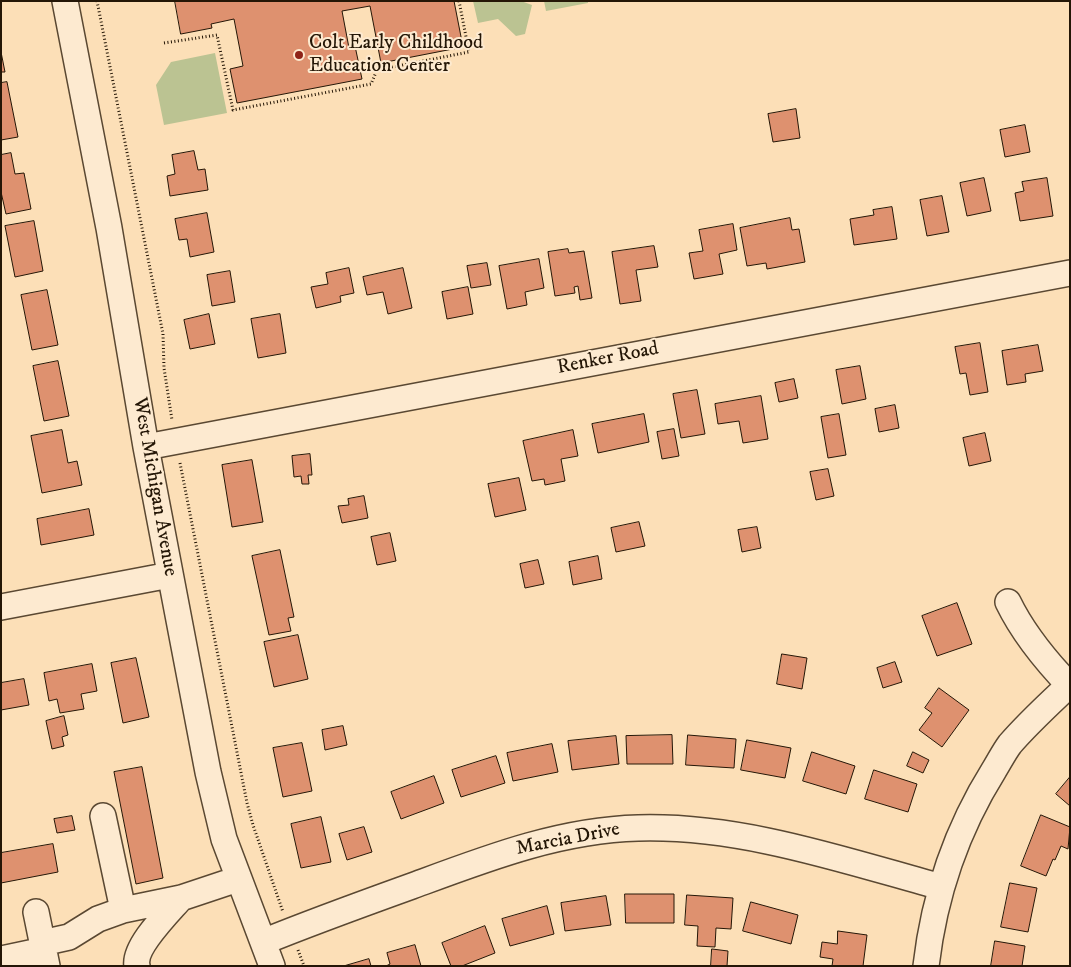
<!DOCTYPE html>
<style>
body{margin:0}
#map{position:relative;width:1071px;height:967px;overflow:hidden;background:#fcdfb7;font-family:"IM FELL DW Pica",serif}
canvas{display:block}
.frame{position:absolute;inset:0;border:2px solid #241606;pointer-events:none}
</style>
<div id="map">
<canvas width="1071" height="967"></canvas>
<div class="frame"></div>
</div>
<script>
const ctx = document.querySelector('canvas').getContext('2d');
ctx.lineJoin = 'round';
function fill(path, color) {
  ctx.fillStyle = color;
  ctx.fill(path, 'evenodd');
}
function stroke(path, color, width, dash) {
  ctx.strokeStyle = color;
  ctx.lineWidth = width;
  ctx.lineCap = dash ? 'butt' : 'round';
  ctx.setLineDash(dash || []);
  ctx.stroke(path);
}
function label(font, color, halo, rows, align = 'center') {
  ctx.font = font + ' "IM FELL DW Pica",serif';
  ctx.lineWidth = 4;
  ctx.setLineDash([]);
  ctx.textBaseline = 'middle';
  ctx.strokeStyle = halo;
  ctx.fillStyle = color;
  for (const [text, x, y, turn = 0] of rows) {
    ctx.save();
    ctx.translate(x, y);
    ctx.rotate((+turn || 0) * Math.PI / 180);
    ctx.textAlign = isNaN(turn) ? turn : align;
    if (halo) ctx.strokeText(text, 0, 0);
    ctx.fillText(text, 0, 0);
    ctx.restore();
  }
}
const green = new Path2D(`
 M473,1H521L532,5L525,34L516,36L498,19L478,23Z
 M544,1H588V3L546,11Z
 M215,53L227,113L164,125L156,85L171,62Z`);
const building = new Path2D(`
 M175,1H454L463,47L381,63L370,6L342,11L349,48L355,46L362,79L237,103L230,69L243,66L234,19L211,24L212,28L181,34Z
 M1,52L5,72H1Z
 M7,82L18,137L1,140V83Z
 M796,109L800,138L773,142L768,114Z
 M1025,125L1030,152L1005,157L1000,130Z
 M194,151L198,170L205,169L208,190L170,196L167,176L175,174L172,155Z
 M11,153L15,174L24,173L31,209L6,214L1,192V155Z
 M984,178L991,211L967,216L960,183Z
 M1047,178L1053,216L1020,221L1015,193L1024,191L1022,182Z
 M942,196L949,232L927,236L920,200Z
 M892,207L897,239L854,245L850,219L874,215L873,210Z
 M207,213L214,252L190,257L187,239L179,240L175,219Z
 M790,218L792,230L799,229L805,262L767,269L766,263L747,266L740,228Z
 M34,221L43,271L15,277L5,226Z
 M733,224L737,250L719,254L723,274L694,279L689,253L703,251L699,230Z
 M654,246L658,267L636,270L641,301L620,304L612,252Z
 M568,249L569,253L584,251L592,298L580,300L578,286L574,287L575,293L555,296L548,252Z
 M539,259L544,288L525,292L527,305L507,309L499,266Z
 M487,263L491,285L471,288L467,266Z
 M349,268L354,293L340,296L341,302L316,308L311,287L328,284L326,273Z
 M403,268L412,308L388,314L383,292L367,295L363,277Z
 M230,271L235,302L212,306L207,275Z
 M468,287L473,314L447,319L442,292Z
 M47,290L58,345L32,350L21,295Z
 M209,314L215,344L190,349L184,320Z
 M280,314L286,353L258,358L251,319Z
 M980,343L988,392L970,395L966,373L960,374L955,347Z
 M1038,345L1043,371L1025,374L1026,382L1007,385L1002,351Z
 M58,361L69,416L44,421L33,366Z
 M860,366L866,399L842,404L836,370Z
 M794,379L798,398L779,402L775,383Z
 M697,390L705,434L681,438L673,394Z
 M761,396L768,439L743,443L739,421L718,424L715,404Z
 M895,405L899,428L879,432L875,409Z
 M644,414L649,442L598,453L592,424Z
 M839,414L846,455L828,458L821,417Z
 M674,429L679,456L662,459L657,432Z
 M62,430L68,463L77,461L82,485L42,493L31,436Z
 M573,430L578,456L561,459L565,481L545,485L544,479L532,481L523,441Z
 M985,433L991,461L969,466L963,438Z
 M310,454L312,475H308L309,484H302L301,476L294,477L292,456Z
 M252,460L263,522L232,527L222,465Z
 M828,469L834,496L816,500L810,472Z
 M519,478L526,510L495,517L488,484Z
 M364,496L368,518L342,523L338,506L349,505L348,499Z
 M89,509L94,535L41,545L37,519Z
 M639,522L645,546L616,552L611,528Z
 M757,527L761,548L742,552L738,530Z
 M390,533L396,561L377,565L371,537Z
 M280,550L294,617L288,618L291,631L269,635L252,556Z
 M598,556L602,579L573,585L569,562Z
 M538,560L544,584L525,588L520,564Z
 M957,603L972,644L937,656L922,616Z
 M298,635L308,679L274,687L264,642Z
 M782,654L807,658L802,689L777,684Z
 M136,658L149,717L123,723L111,663Z
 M895,662L902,682L883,688L877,668Z
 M92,664L97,691L81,694L84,709L60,713L57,699L49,701L44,673Z
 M24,679L29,705L1,710V683Z
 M939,688L969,710L942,747L919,730L932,713L925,708Z
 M64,716L68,735L62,737L64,746L52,749L46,721Z
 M343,726L347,745L325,750L322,730Z
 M672,735L673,764H627L626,736Z
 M688,735L736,739L734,768L686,765Z
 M616,736L619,764L572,770L568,741Z
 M747,740L791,748L785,778L741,770Z
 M302,743L312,791L283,797L273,748Z
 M552,744L558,772L513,781L507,753Z
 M812,752L855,766L846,794L803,781Z
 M913,752L929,760L923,773L907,766Z
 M496,756L505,783L461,797L452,770Z
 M142,767L163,878L136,884L114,772Z
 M874,770L917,784L908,812L865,799Z
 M434,776L444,803L401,819L391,792Z
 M1070,777V806L1056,794Z
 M1041,815L1070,827L1068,849L1061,846L1055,860L1053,859L1046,876L1021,866Z
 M72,816L75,830L57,833L54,819Z
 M321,817L331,862L301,868L291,824Z
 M364,827L372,852L347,860L339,834Z
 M53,844L58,872L1,883V853Z
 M1010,883L1037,888L1028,932L1001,927Z
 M625,894H674V923H626Z
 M687,895L733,898L731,929L716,928L715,947L697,946L698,926L685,925Z
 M606,896L611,925L565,931L561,903Z
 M751,902L798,915L791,944L743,931Z
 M547,906L554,934L510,946L502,919Z
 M485,926L495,953L462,966H451L442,943Z
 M838,931L867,935L863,966H832L833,959L820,957L822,942L837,944Z
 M995,941L1025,946L1022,966H991Z
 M415,945L421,966H386L390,964L387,953Z
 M712,949L728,951L727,966H711Z
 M369,959L371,966H344Z`);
const path = new Path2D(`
 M97,1L163,334L164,368L172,420
 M164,43L217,35L233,110L371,84L377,70L469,52L459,1
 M180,463L247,803L253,825L283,912
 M298,950L304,966`);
const minor = new Path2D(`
 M65,1L109,228L146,447L208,772L224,839L272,966
 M146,447L1070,273
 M1008,602C1023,633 1045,660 1070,686
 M1,607L170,575
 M103,816L123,910
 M36,912L47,966
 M263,942C312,922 362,904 412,886C485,859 559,830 638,828C741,825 843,860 941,887
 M42,943L69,937L98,919L123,910L181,898L238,879
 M1,959L44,950
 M137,966C133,947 169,912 181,898
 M926,966C934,897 957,829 994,770C999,762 1004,752 1010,744C1028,723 1049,704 1069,685`);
const markers = [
 [299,55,5,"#8f2418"]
];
const poiNames = [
 ["Colt Early Childhood",309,44],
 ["Education Center",309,67]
];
const streetNames = [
 ["Renker Road",608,359,-11],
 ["West Michigan Avenue",154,487,80],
 ["Marcia Drive",568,840,-11]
];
fill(green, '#bbc392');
fill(building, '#de916f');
stroke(building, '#241606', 1);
stroke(minor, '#5a4832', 28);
stroke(path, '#241606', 3, [1, 2.5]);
stroke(minor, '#fdead0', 25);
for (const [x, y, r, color] of markers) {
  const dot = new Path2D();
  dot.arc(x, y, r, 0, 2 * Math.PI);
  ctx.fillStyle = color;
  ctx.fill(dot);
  stroke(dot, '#fdead0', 2);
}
label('20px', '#241606', '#fdead0', poiNames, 'left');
label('20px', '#241606', '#fdead0', streetNames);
</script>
